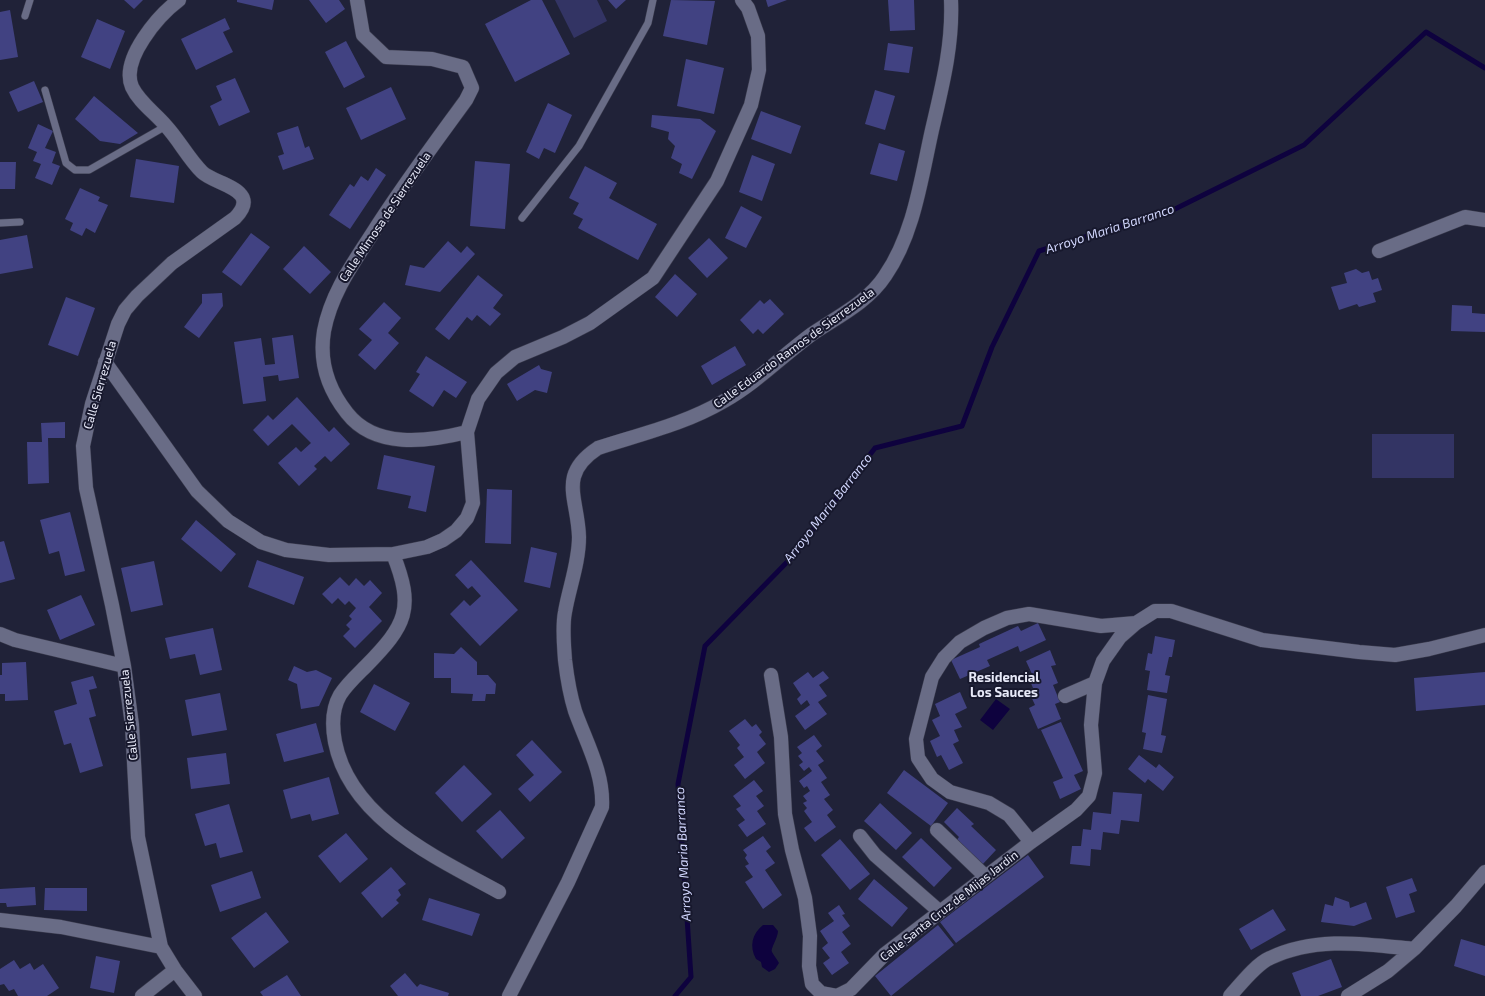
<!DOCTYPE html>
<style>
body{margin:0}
canvas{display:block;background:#202238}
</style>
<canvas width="1485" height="996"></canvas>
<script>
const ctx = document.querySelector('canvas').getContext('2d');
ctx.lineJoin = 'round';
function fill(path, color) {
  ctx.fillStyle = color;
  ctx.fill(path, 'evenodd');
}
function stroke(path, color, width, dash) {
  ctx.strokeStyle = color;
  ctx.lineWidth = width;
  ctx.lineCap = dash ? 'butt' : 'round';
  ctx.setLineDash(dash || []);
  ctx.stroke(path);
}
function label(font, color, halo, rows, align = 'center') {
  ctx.font = font + ' "Exo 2",sans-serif';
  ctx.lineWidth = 4;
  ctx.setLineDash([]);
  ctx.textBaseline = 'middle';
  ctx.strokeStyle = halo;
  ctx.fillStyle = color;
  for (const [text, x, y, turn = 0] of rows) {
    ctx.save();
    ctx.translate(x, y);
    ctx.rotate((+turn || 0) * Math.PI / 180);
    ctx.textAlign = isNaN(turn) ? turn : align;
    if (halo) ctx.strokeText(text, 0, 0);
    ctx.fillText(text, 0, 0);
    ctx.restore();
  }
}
const green = new Path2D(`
 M555,0H597L607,21L574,38Z
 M1372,434H1454V478H1372Z`);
const water = new Path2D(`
 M996,699L1010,709L993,730L980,720Z
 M763,925H773L778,931C778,938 770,949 772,952C774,956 777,959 779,963L775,969L769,972L762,967L761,962L756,959C749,946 752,934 763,925Z`);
const stream = new Path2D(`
 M675,996L691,977L678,784L705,646L792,557L875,448L962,426L992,347L1039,251L1173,210L1304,145L1426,32L1485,68`);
const building = new Path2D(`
 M124,0H143L134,9Z
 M237,0H274L272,10L237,2Z
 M309,0H339L345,9L326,23Z
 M531,0H542L570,54L515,82L485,24Z
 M608,0H626L616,9Z
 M671,0L715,1L707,45L663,36Z
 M766,0H787L768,7Z
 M888,0H914L915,30L890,31Z
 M10,10L18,57L0,60V12Z
 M225,18L230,29L223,32L233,52L196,70L181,39Z
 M97,19L125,31L110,69L81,57Z
 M346,41L365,77L344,88L325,52Z
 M888,43L913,47L909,73L884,70Z
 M686,59L724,68L714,114L677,106Z
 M235,78L250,112L219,126L210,106L222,100L216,86Z
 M34,81L43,102L18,112L9,92Z
 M391,87L406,119L361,140L346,108Z
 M875,90L895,96L885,130L865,124Z
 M94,96L138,133L120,144L100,141L75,119Z
 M548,103L572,115L555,153L544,148L539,159L526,152Z
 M761,111L801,126L791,154L751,139Z
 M652,115L700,119L716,131L692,179L679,173L682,164L671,158L675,146L668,139L669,132L651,127Z
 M38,124L53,131L45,148L56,152L52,163L60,166L52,185L35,178L41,164L33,161L37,152L28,148Z
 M298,126L305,148L309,146L314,159L283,170L278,156L284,154L277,133Z
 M879,143L905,151L897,181L870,174Z
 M752,155L775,164L762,201L739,192Z
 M136,159L179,166L174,203L130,197Z
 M475,161L510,164L505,229L470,226Z
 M0,162H16L15,189H0Z
 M585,166L617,183L609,198L657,224L638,260L578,228L583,219L573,214L579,203L569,198Z
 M376,168L386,175L350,229L329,215L350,184L354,187L361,176L368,181Z
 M80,188L100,197L98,201L108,205L95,233L86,228L82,236L70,230L73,223L65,219Z
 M741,206L762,217L746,248L725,238Z
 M251,233L270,247L241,286L222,272Z
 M27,235L33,268L0,274V240Z
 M709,238L728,258L707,278L688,258Z
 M448,241L461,253L467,246L475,254L440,292L405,285L410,265L424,268Z
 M304,246L331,272L310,294L283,269Z
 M1356,269L1362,273L1369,271L1372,280L1378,278L1382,290L1373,293L1376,302L1359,307L1357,304L1339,310L1331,287L1347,283L1344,273Z
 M675,274L697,294L677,317L655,297Z
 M478,275L503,295L493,308L501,314L490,326L477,315L472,321L467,317L449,340L435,329Z
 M222,293L223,306L199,338L184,327L202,303V294Z
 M66,297L95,308L78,356L48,345Z
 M770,299L784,314L763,334L758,329L753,334L740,320L760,300L764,304Z
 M384,302L401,318L388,333L399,343L375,370L358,355L372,340L359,329Z
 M1452,305L1472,306V313L1485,314V332L1451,331Z
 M293,335L299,378L279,381L278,375L263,377L266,401L243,404L234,342L261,338L265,365L275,364L272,338Z
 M735,346L746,365L712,385L701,366Z
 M426,356L467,382L456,398L444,390L433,407L409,391L420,374L416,372Z
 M539,365L541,369L552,372L547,393L535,390L517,401L507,384Z
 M297,397L329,432L334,427L350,444L331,462L325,456L314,466L317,469L299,486L278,463L296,447L301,452L311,443L292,424L268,446L253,430L268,415L273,420Z
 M65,422V438H48L49,483L28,484L27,442H42L41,423Z
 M384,455L435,466L426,512L408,508L411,496L377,489Z
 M487,489L512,490L511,544L485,543Z
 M70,512L85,571L65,576L59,551L49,554L40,520Z
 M196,520L236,554L221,572L181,539Z
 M4,541L15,579L0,583V542Z
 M531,547L557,553L550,588L524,582Z
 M257,560L304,577L294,605L248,587Z
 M471,560L518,610L480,646L450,614L464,600L470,606L481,596L472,586L468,589L455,575Z
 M154,561L163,605L131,612L121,568Z
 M340,577L349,586L356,578L364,586L370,580L382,593L369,607L382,621L355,648L343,636L350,629L346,625L352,619L349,616L356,608L349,601L345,605L338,598L332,604L322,594Z
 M81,595L95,625L60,640L47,610Z
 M1038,623L1046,640L1020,652L1018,646L987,660L990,666L960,679L951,660L980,647L979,644L1018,626L1021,631Z
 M213,628L222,670L200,675L195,654L170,659L165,638Z
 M1155,636L1175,640L1172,657H1169L1165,675L1170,676L1167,693L1147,690L1150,671L1145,670L1148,653L1152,654Z
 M461,647L477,662V675H488L496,684L495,694H486L485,701H472L473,694L451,693V678H434V653L454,654Z
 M1050,650L1056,665L1051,666L1058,683L1053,685L1060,702L1055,704L1061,719L1038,729L1029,708L1035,705L1028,690L1033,688L1028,676L1032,674L1026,661Z
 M26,662L28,700L5,701V694H0V675H2V663Z
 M294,666L307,672L316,670L332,678L319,706L301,709L297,684L288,680Z
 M823,671L829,678L819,685L827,696L818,702L827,714L805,730L795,716L810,705L807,700L801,705L797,699L801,695L793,683L808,672L813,678Z
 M1485,672V705L1416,711L1414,678Z
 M93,676L97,688L89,690L96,716L89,718L103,766L80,773L71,743L64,745L54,711L77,704L71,682Z
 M374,684L410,703L395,731L360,712Z
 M960,692L967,708L955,714L962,727L954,730L959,741L953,744L963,763L949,770L941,755L937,757L930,741L940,736L932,720L940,716L935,704Z
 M220,693L227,730L192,736L185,700Z
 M1148,695L1167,699L1161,735L1166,736L1162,753L1143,749L1146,733L1142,732Z
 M745,719L752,727L756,724L762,732L759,735L766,744L757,752L765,763L745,779L734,765L744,757L737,748L740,745L729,731Z
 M1061,722L1083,771L1074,775L1081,789L1060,799L1053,782L1063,778L1041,730Z
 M316,723L324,752L284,762L276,734Z
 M814,735L822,746L816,751L824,761L818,765L827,778L821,782L830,795L824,799L833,810L827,815L836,827L815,842L804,828L812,822L804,811L807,808L803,803L807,801L803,796L810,791L807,786L804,788L799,781L812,771L809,767L804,771L799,765L803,762L798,756L802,753L797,747Z
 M532,740L562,772L530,802L518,789L534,775L516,755Z
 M226,753L230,784L191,789L187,758Z
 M1139,755L1156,768L1159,764L1174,777L1163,791L1148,779L1145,783L1128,769Z
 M464,765L492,794L462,822L435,793Z
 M904,770L948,803L931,826L887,793Z
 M329,777L339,814L312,821L310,814L291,819L283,790Z
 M754,780L763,791L756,796L764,806L757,811L766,824L747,837L738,825L745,820L736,809L741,806L733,796Z
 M1113,792L1142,794L1139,822L1121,820L1119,834L1103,832L1101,850L1091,849L1090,866L1070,864L1072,846H1081L1083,829L1091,830L1093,812L1111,814Z
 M880,803L912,833L896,850L864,821Z
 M229,804L243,852L220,858L216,843L205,846L195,814Z
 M957,808L974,824L971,826L996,850L982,865L956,841L959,837L944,822Z
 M500,810L525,838L502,859L476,831Z
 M346,833L368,859L340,883L318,856Z
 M763,836L771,847L766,851L775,863L765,870L782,895L763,909L745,882L753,877L745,866L749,864L745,858L747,855L743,850Z
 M921,838L952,868L934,887L902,857Z
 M840,839L870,874L850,890L821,855Z
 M1028,855L1044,877L956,943L940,922Z
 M391,867L406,884L398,890L401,895L396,900L399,903L382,918L361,893Z
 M252,871L261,898L220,912L211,885Z
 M1412,878L1417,891L1409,894L1415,912L1396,918L1386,887Z
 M874,879L908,908L892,927L858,899Z
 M35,887L36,905L7,907L6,903H0V889Z
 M45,888H87V911L44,910Z
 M1335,897L1349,902L1350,908L1366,902L1372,919L1354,926L1321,922L1325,904L1333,906Z
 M429,898L480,914L472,936L422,920Z
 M839,905L845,914L842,915L850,926L842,932L851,944L841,952L849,963L832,975L823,963L830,958L822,948L828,943L820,931L834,921L828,913Z
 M1273,909L1286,930L1251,950L1239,929Z
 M266,912L289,942L254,968L231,938Z
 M938,925L954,945L891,996L875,976Z
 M1461,939L1485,946V976L1454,966Z
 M96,956L120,961L114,993L90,988Z
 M1331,959L1342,987L1318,996H1301L1292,973Z
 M14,960L20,969L30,963L34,970L43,964L59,988L47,996H18L14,989L9,991L4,984L0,985V969Z
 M405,973L417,987L420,984L449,993L448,996H398L390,986Z
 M287,975L301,996H263L260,992Z`);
const lane = new Path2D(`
 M25,16L30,0
 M45,90L66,163L75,170H89L166,126
 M522,218L579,146L648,23L653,0
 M0,223L20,222`);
const street = new Path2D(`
 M179,0C159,15 120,59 132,87C139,102 155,113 166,126C179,140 188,158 202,172C215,185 263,189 235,218L172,263L137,296L125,310L118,324L92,404L83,446L86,488L112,605L124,666L132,725L138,837L161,947L175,970L195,996
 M357,0L363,35L386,57L432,59L463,67L472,88L466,100C434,144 401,188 372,234C352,265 331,294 324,331C319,361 328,389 347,413C375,449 427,442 467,432
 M1379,251L1465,217L1485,220
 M105,362L197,491L228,521L261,542L286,550L329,555L393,554L427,547L443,540L456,531L467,518L473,503L467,432L478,399L496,373L515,357L563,337L590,323L653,278L717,181L751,105L759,70L758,36L748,8L742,0
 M393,554C415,609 406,625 366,666C357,675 347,684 340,695C332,709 332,726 335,742C350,819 437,858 499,892
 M1136,623L1101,626L1029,614L1007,618L984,628L960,642L944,658L932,677L916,739L918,758L932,779L950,792L989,803L1009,815L1031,842L1076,810L1089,796L1095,773L1091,725L1095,683L1103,661L1120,637L1136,623L1155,611H1171L1262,640L1359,652L1395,655L1429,649L1485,635
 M0,634L15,640L124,666
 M771,675L781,737L785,814L792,850L805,898L810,936L809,966L812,984L821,993L837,996L851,989L885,954L1031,842
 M1065,696L1095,683
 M937,830L985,876
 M860,836L875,855L939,911
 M0,920L61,927L161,947
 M142,996L175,970
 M509,996L568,882L602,807C604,773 586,742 575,711C570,695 567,677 565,660C564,645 562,627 565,612C569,588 579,563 579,537C578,498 557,475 598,448C641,434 685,424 724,401C756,383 782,356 812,334C837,317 868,302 885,276C914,234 921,179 932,130C942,87 953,45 951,0
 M1230,996C1240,985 1256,964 1270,958C1316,936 1365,944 1414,949L1456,906L1485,872
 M1348,996L1388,971L1414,949`);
const streetNames = [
 ["Calle Mimosa de Sierrezuela",385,217,-56],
 ["Calle Eduardo Ramos de Sierrezuela",794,348,-36],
 ["Calle Sierrezuela",100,385,-74],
 ["Calle Sierrezuela",129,715,-96],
 ["Calle Santa Cruz de Mijas Jardin",949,906,-38]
];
const waterNames = [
 ["Arroyo Maria Barranco",1110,229,-18],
 ["Arroyo Maria Barranco",828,508,-52],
 ["Arroyo Maria Barranco",683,854,-93]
];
const neighbourhoodNames = [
 ["Residencial",1004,678],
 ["Los Sauces",1004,693]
];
fill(green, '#333464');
fill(water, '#0e023e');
stroke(stream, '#0e023e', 5);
fill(building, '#414282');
stroke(lane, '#3b3c4e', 8);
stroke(street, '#3b3c4e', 15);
stroke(lane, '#696c86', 7);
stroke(street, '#696c86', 14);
label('12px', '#e7e9f8', '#17182d', streetNames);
label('italic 13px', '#d1d6fd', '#17182d', waterNames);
label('bold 13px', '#e7e9f8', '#17182d', neighbourhoodNames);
</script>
